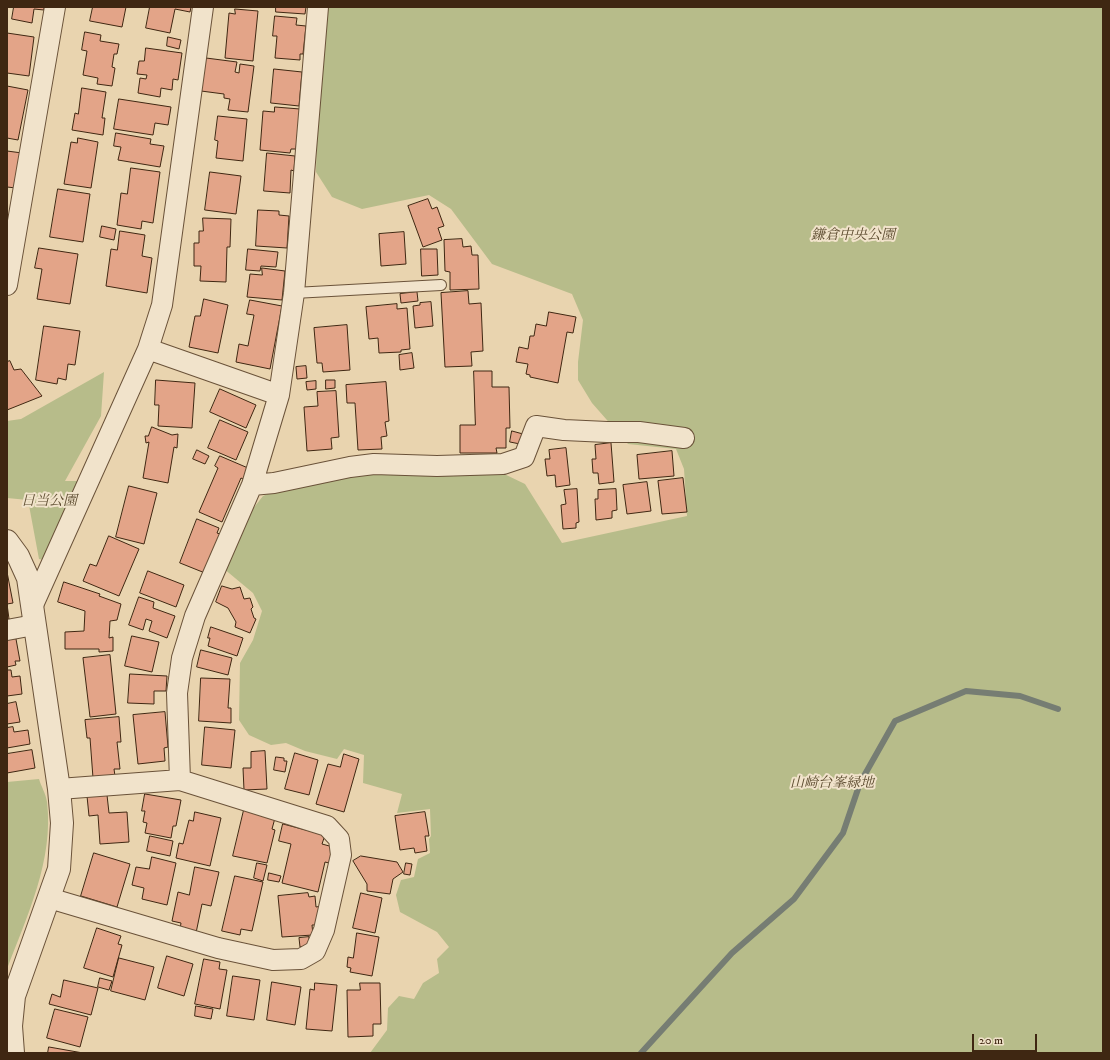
<!DOCTYPE html>
<meta charset="utf-8">
<style>
body{margin:0}
#map{position:relative;width:1110px;height:1060px;overflow:hidden;background:#e9d4af;font-family:"IM FELL DW Pica",serif}
canvas{display:block}
.frame{position:absolute;inset:0;border:8px solid #3f2712;pointer-events:none}
.scale{position:absolute;left:972px;top:1034px;width:65px;height:18px;box-sizing:border-box;border:2px solid #3f2712;border-top:0;padding-left:5px;font-size:12px;line-height:14px;white-space:nowrap;color:#3f2712;-webkit-text-stroke:3px #f1e3cb;paint-order:stroke}
</style>
<div id="map">
<canvas width="1110" height="1060"></canvas>
<div class="frame"></div>
<div class="scale">20 m</div>
</div>
<script>
const ctx = document.querySelector('canvas').getContext('2d');
ctx.lineJoin = 'round';
function fill(path, color) {
  ctx.fillStyle = color;
  ctx.fill(path, 'evenodd');
}
function stroke(path, color, width, dash) {
  ctx.strokeStyle = color;
  ctx.lineWidth = width;
  ctx.lineCap = dash ? 'butt' : 'round';
  ctx.setLineDash(dash || []);
  ctx.stroke(path);
}
function label(font, color, halo, rows, align = 'center') {
  ctx.font = font + ' "IM FELL DW Pica","Noto Serif JP",serif';
  ctx.lineWidth = 4;
  ctx.setLineDash([]);
  ctx.textBaseline = 'middle';
  ctx.strokeStyle = halo;
  ctx.fillStyle = color;
  for (const [text, x, y, turn = 0] of rows) {
    ctx.save();
    ctx.translate(x, y);
    ctx.rotate((+turn || 0) * Math.PI / 180);
    ctx.textAlign = isNaN(turn) ? turn : align;
    if (halo) ctx.strokeText(text, 0, 0);
    ctx.fillText(text, 0, 0);
    ctx.restore();
  }
}
const green = new Path2D(`
 M324,7H1103V1053H370L387,1030L388,1008L399,996L414,999L423,983L439,973L437,959L449,947L437,932L400,912L396,895L401,880L414,877L418,859L430,853L429,839L431,836L430,809L397,813L402,794L363,783L364,755L344,749L337,759L305,751L286,743L271,745L249,735L239,720L240,663L253,640L262,611L253,593L223,568L248,515L263,496L281,488L352,474L395,475L500,472L525,484L562,543L687,516L684,469L676,449L628,444L592,403L578,380V362L583,320L572,294L492,264L451,209L429,195L362,209L332,197L316,172L319,55Z
 M104,372L101,416L65,481H80L44,560L39,559L28,500L7,498V421L21,419Z
 M39,779C41,786 46,794 47,802C54,860 27,916 7,969V782Z`);
const stream = new Path2D(`
 M641,1053L732,953L794,899L843,833L860,783L895,721L966,691L1020,696L1058,709`);
const building = new Path2D(`
 M14,7H44V10L34,9L32,23L12,19Z
 M93,7H126L122,27L90,21Z
 M150,7H191L190,12L175,9L170,33L146,28Z
 M276,7H306L305,14L276,12Z
 M235,9L258,11L253,61L225,58L229,13L235,14Z
 M275,16L297,18L296,25L306,26L303,54H300V60L275,58L277,36H273Z
 M85,32L101,35L100,41L119,44L117,54H114L112,67L115,68L112,86L97,84L98,78L83,75L87,51L82,50Z
 M7,33L34,37L29,76L7,73Z
 M168,37L181,40L179,49L167,46Z
 M146,48L182,53L178,80L173,79L172,90L161,88L160,97L138,93L140,78L146,79L147,75L137,74L139,61H144Z
 M206,58L237,62L235,72L239,73L240,64L254,66L248,112L228,110L230,99L224,98V94L201,91Z
 M274,69L302,72L299,106L271,103Z
 M7,86L28,90L18,140L7,138Z
 M82,88L106,92L102,118H105L103,135L72,130L75,113L78,114Z
 M119,99L171,107L168,125L155,123L153,135L114,129Z
 M275,107L300,109L296,149H291L290,153L260,150L263,111L274,112Z
 M218,116L247,119L243,161L216,158L218,141L215,140Z
 M116,133L151,139L150,144L164,146L160,167L118,160L121,147L114,146Z
 M78,138L98,142L91,188L64,184L71,142L77,143Z
 M7,151L22,153L16,188L7,187Z
 M267,153L295,156L294,171L291,170L290,193L264,191Z
 M131,168L160,172L153,223L142,221L141,229L117,225L121,193L127,194Z
 M210,172L241,176L236,214L205,210Z
 M58,189L90,194L83,242L50,237Z
 M428,199L432,209L437,207L444,226L438,228L442,240L423,247L408,206Z
 M258,210L279,211V215L289,216L287,248L256,246Z
 M203,218L231,219L230,247H227L226,282L200,281L201,266H194V243H199V231H203Z
 M102,226L116,229L114,240L100,237Z
 M120,231L145,235L142,256L152,258L147,293L106,286L111,249L117,250Z
 M404,232L406,264L381,266L379,234Z
 M462,239L463,247L471,246L472,255H478L479,289L450,290V272L445,271L444,240Z
 M39,248L78,254L70,304L37,299L42,269L35,268Z
 M248,249L278,252L276,267L261,266L260,271L246,270Z
 M421,249H437L438,275L422,276Z
 M262,268L285,271L282,300L247,297L250,274L262,275Z
 M468,291L469,304L481,303L483,351L471,352L472,366L445,367L441,293Z
 M417,292L418,301L401,303L400,294Z
 M204,299L228,305L218,353L189,347L195,316H200Z
 M250,300L282,306L270,369L236,362L239,344L248,346L254,315L247,314Z
 M431,302L433,326L415,328L413,306L420,305V303Z
 M397,304V309L407,308L410,349L401,350V352L379,353L378,338L369,339L366,307Z
 M549,312L576,317L573,333L567,332L558,383L530,377V375L526,374L528,364L516,362L519,347L528,349L530,336H534L536,324L546,326Z
 M347,325L350,370L323,372L322,363H317L314,328Z
 M44,326L80,331L75,365L68,364L66,380L58,378L57,384L36,380Z
 M412,353L414,368L400,370L399,355Z
 M10,361L14,370L21,369L42,396L7,410V362Z
 M306,366L307,378L297,379L296,367Z
 M474,371H492V387H509L510,428H506V448H496L497,453H460V425H475Z
 M156,380L195,383L192,428L158,426L159,405H155Z
 M326,380H335V388L326,389Z
 M316,381V389L307,390L306,382Z
 M386,382L389,421L385,422L387,436L381,437L382,449L358,450L355,403H347L346,385Z
 M220,389L256,405L246,428L210,412Z
 M336,391L339,437L331,438L332,449L307,451L304,407L318,406L317,392Z
 M220,420L248,432L236,460L208,448Z
 M152,427L172,435L178,434L177,448L174,447L168,483L143,478L149,442L146,443L145,436H148Z
 M512,431L523,434L520,444L510,442Z
 M611,443L614,482L599,484L598,473H593L592,459H596L595,445Z
 M566,448L570,485L556,487L555,475L547,476L545,459H550L549,450Z
 M197,450L209,456L205,464L193,459Z
 M672,451L674,476L639,479L637,455Z
 M220,456L248,468L243,479L241,478L222,522L199,512L218,468L215,466Z
 M683,478L687,512L662,514L658,481Z
 M647,482L651,511L627,514L623,485Z
 M129,486L157,493L144,544L116,537Z
 M577,489L579,522L576,523V528L563,529L561,505L566,504L564,490Z
 M616,489L617,510L612,511V518L596,520L595,499H598V490Z
 M197,519L219,528L217,533L220,534L205,573L180,563Z
 M109,536L139,549L119,596L83,581L90,564L96,566Z
 M148,571L184,585L176,607L140,593Z
 M7,572L13,603L7,604L9,619H7Z
 M64,582L100,594L99,596L121,604L117,620L110,621L109,638L113,637V651L99,652V649H65V632L84,631L85,611L58,602Z
 M222,586L232,589L240,587L244,599L250,598L253,607L251,609L254,618L256,619L250,633L235,627L236,622L228,608L216,602Z
 M139,597L154,602L153,608L175,616L167,638L149,631L152,621L146,619L143,630L129,625Z
 M211,627L243,638L237,656L208,646L210,638H208Z
 M132,636L159,642L152,672L125,666Z
 M16,639L20,661H15L16,665L7,667V640Z
 M201,650L232,658L228,675L197,667Z
 M110,655L116,714L90,717L83,658Z
 M7,670H11L12,677L20,676L22,694L7,696Z
 M130,674L167,676L166,691H154V704L128,703Z
 M201,678L230,679L228,708H231V723L199,721Z
 M16,702L20,722L7,724V704Z
 M165,712L168,747L164,748L165,761L138,764L133,715Z
 M119,717L121,742H117L120,769H114L115,776L93,778L90,738H87L85,720Z
 M13,727L14,732L28,730L30,744L7,748V728Z
 M205,727L235,730L231,768L202,765Z
 M32,750L35,768L7,773V754Z
 M265,751L267,789L244,790L243,768H251V752Z
 M295,753L318,760L309,795L285,789Z
 M344,754L359,759L344,812L316,804L328,764L340,767Z
 M276,757L284,758V761H287L285,772L274,770Z
 M145,794L181,800L176,826H173L171,838L145,833L147,823L143,822L145,811H142Z
 M107,795L109,813L127,812L129,842L100,844L98,815L89,816L87,796Z
 M244,810L275,818L272,829L275,830L267,863L233,856Z
 M195,812L221,818L210,866L176,858L179,843L183,844L189,820L193,821Z
 M425,812L429,836H425L427,851L415,853L414,848L400,850L395,816Z
 M283,824L325,835L322,844L333,847L329,863L325,862L318,892L282,883L291,844L279,841Z
 M150,836L173,841L170,856L147,851Z
 M94,853L130,864L117,907L81,896Z
 M361,856L397,862L403,872L393,879L390,894L367,891V884L353,861Z
 M152,857L176,863L167,905L142,899L144,888L132,885L136,867L149,869Z
 M257,863L267,865L263,881L254,878Z
 M406,863L412,864L410,875L404,874Z
 M195,867L219,872L211,906L202,904L196,933L180,929L181,923L172,921L178,892L189,895Z
 M269,873L281,876L279,882L268,880Z
 M235,876L263,882L252,931L241,929L240,935L222,931Z
 M308,893L309,897L315,896L316,907L322,906L318,925H312L313,935L282,937L278,896Z
 M361,893L382,898L375,933L353,928Z
 M97,928L121,936L118,944L122,945L113,977L84,968Z
 M357,933L379,937L372,976L350,972L351,968L347,967L348,957L353,958Z
 M309,937V946L300,947L299,938Z
 M167,956L193,964L184,996L158,988Z
 M119,958L154,967L145,1000L111,991Z
 M204,959L220,962L219,969L227,970L220,1009L195,1004Z
 M233,976L260,980L254,1020L227,1016Z
 M100,978L112,981L109,990L98,987Z
 M64,980L98,988L91,1015L49,1004L52,994L60,997Z
 M272,982L301,987L295,1025L267,1020Z
 M315,983L337,985L332,1031L306,1029L310,989L314,990Z
 M360,983H380L381,1024H373V1036L348,1037L347,990H360Z
 M196,1006L213,1009L211,1019L195,1016Z
 M55,1009L88,1017L80,1047L47,1038Z
 M49,1047L83,1053H48Z`);
const service = new Path2D(`
 M294,293L441,285`);
const minor = new Path2D(`
 M7,285L55,7
 M148,349L279,395
 M252,485L274,483L350,467L374,464L437,466L503,464L524,457L536,426L564,430L607,432H639L684,438
 M33,605L148,349L162,305L203,7
 M7,630L34,625
 M180,780L177,693L182,658L195,616L252,485L279,395L294,293L318,7
 M49,898L218,948L273,960L301,959L315,951L324,930L341,855L339,839L327,826L180,780L59,789`);
const tertiary = new Path2D(`
 M7,541L18,556L28,578L59,789L62,823L59,869L14,996L11,1026L13,1053`);
const parkNames = [
 ["鎌倉中央公園",853,236],
 ["日当公園",49,502],
 ["山崎台峯緑地",832,784]
];
fill(green, '#b7bc8a');
stroke(stream, '#767d73', 6);
fill(building, '#e3a488');
stroke(building, '#3f2712', 1);
stroke(service, '#6a5239', 12);
stroke(minor, '#6a5239', 22);
stroke(tertiary, '#6a5239', 24);
stroke(service, '#f1e3cb', 10);
stroke(minor, '#f1e3cb', 20);
stroke(tertiary, '#f1e3cb', 22);
label('italic 14px', '#5d4c30', '#f1e3cb', parkNames);
</script>
